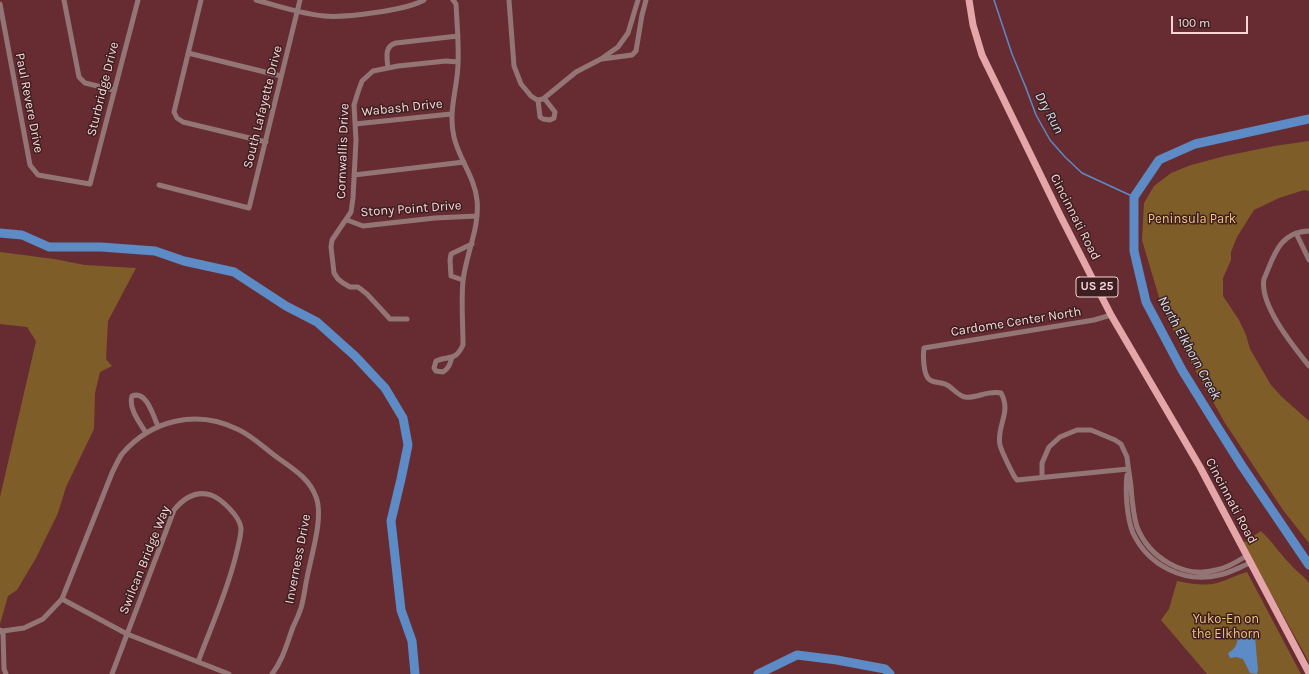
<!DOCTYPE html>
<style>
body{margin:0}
#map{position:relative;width:1309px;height:674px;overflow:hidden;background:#672c32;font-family:Karla,sans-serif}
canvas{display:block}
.scale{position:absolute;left:1171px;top:16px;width:77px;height:18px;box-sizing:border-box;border:2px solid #fad4d5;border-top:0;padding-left:5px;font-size:12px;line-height:14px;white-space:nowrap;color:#fad4d5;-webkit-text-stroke:3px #3b1f21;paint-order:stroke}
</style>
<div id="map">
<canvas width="1309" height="674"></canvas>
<div class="scale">100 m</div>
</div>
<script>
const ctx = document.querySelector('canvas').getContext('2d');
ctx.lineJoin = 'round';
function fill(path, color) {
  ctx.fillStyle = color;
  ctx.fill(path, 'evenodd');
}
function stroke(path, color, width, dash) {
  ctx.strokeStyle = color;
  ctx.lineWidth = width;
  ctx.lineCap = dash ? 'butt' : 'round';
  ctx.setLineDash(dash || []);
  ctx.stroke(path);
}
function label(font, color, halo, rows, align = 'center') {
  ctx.font = font + ' Karla,sans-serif';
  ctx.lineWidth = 3;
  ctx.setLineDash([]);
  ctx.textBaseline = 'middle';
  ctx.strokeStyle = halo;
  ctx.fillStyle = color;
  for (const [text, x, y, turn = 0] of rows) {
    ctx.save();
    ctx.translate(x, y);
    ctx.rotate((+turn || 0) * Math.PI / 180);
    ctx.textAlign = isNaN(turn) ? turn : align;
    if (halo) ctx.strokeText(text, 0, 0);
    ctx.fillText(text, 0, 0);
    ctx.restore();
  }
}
const green = new Path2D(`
 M1309,141V191L1304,190L1279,198L1254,210L1237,237L1231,252V260L1223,278V296L1239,320L1246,335L1250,349L1271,385L1282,397L1309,421V543L1283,510L1225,423L1176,336L1161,304L1142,240L1144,203L1154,186L1171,173L1191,165L1225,156L1274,146Z
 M0,252L54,259L85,265L136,268L108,321L106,359L112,366L100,372L95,393L94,429L66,487L58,513L36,558L17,590L8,596L0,624V497L36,341L27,327L0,324Z
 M1261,531C1272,541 1280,554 1291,565C1297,572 1304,576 1309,583V662L1243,543Z
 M1247,572L1301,674H1207L1161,620L1169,609L1177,581C1190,584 1205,586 1217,583C1228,580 1236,575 1247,572Z`);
const water = new Path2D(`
 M1240,635L1249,638L1254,636L1255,637L1258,670L1257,674L1250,673L1243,659L1236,657L1230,658L1228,653C1236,648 1237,645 1238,636Z`);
const stream = new Path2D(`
 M994,0L1012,54L1026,88L1036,115L1050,140L1065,157L1082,173L1134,197`);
const river = new Path2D(`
 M1309,119L1195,144L1159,160L1134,197V251L1146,302L1182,370L1213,420L1242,466L1309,565
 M0,233L22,235L49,247H101L155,251L184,261L234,272L286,306L317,322L355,356L385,388L403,418L408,445L401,479L391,521L401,610L412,641L415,674
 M758,674L797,655L837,660L885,669L890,674`);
const minor = new Path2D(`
 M64,0L79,77L85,83L114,90
 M201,0L174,112L177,118L183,122L266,142
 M256,0C278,6 301,14 324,16C345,18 407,10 424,0
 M509,0L514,66L521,84L531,96L537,100L543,99L576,72L601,59L618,47L628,33L638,0
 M0,4L30,165L38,175L90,184L138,0
 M188,53L281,76
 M602,59L632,55L636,51L642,15L646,0
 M388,68C387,58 384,46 396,43L458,36
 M538,100L540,117L543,119L550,120L554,118L555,112L544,98
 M355,124L451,114
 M354,175L464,162
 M159,185L249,208L300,0
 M347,220L363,226L435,218L477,216
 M1309,231C1279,232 1274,256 1264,279C1259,305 1294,347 1309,366
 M1296,233L1309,260
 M463,280L451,276L450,260L451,254L472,244
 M1111,315L1094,320L924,348C923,355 923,376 930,380C934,383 942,382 947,385C953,388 958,396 965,397C976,399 987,390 1001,393C1012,413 996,426 1000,445C1002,453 1010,468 1014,476L1017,480L1128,469
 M407,319H390L367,294L358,287H350L343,283L338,279L334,273L331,247L332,240L351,212L353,198L356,140L354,105L358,92L362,81L373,71L398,66L446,61L458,62
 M452,357C450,364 449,368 443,372L436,371L434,368L436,361C449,355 455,362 463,345C463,324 461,301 463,281C466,253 480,228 477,200C475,178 459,159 454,137C448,112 457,90 458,65C459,45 457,24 456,4L453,0
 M146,433C140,423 128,408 132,396C147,390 153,416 158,426
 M1127,475C1125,492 1127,518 1133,533C1148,565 1184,584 1219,575C1230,573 1240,567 1250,563
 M1042,477V463L1049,447L1060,437L1077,430H1091L1115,440L1121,444L1127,457C1128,467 1130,477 1131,487C1132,501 1133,514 1137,527C1149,557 1183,579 1216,570C1227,568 1237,562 1246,556
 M62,599L127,634L229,674
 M0,630L3,631L24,628L43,619L62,599L112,473C115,467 118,460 122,454C151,420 197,409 237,429C251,435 262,446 274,455C290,467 309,477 316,497C324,517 311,556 307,578C305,587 304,598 301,608C299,614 296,621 293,627C287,643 283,660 272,674
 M1,632L3,631L4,669L6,674
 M112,674L174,510C183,499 195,490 211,495C222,499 240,517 241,528C241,537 238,546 236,555C227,592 211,627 198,662`);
const major = new Path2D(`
 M969,0L973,25L982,55L1060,215L1111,315L1200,467L1309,673`);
const shields = [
 [1097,287,42]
];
const shieldNames = [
 ["US 25",1097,287]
];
const streetNames = [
 ["Sturbridge Drive",103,89,-76],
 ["Paul Revere Drive",29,103,79],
 ["South Lafayette Drive",263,107,-76],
 ["Wabash Drive",402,108,-6],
 ["Cornwallis Drive",343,151,-88],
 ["Stony Point Drive",411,209,-4],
 ["Cincinnati Road",1075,217,63],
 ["Cardome Center North",1016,322,-9],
 ["Cincinnati Road",1231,501,62],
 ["Inverness Drive",298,559,-79],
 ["Swilcan Bridge Way",145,560,-68]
];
const parkNames = [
 ["Peninsula Park",1192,219],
 ["Yuko-En on",1226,619],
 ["the Elkhorn",1226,634]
];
const waterNames = [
 ["Dry Run",1049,113,62],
 ["North Elkhorn Creek",1189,348,61]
];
fill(green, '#7f5d28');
fill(water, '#5d8bc6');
stroke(stream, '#5d8bc6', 1.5);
stroke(river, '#5d8bc6', 9);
stroke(minor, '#947576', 5);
stroke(major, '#e4a6a9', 7);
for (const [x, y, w] of shields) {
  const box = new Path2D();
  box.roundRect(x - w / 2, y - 10, w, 20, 3);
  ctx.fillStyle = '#3b1f21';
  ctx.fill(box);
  stroke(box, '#fad4d5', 1);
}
label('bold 12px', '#fad4d5', null, shieldNames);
label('13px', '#fad4d5', '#3b1f21', streetNames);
label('13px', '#f6c47c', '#3b1f21', parkNames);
label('italic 14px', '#d3dff0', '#3b1f21', waterNames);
</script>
